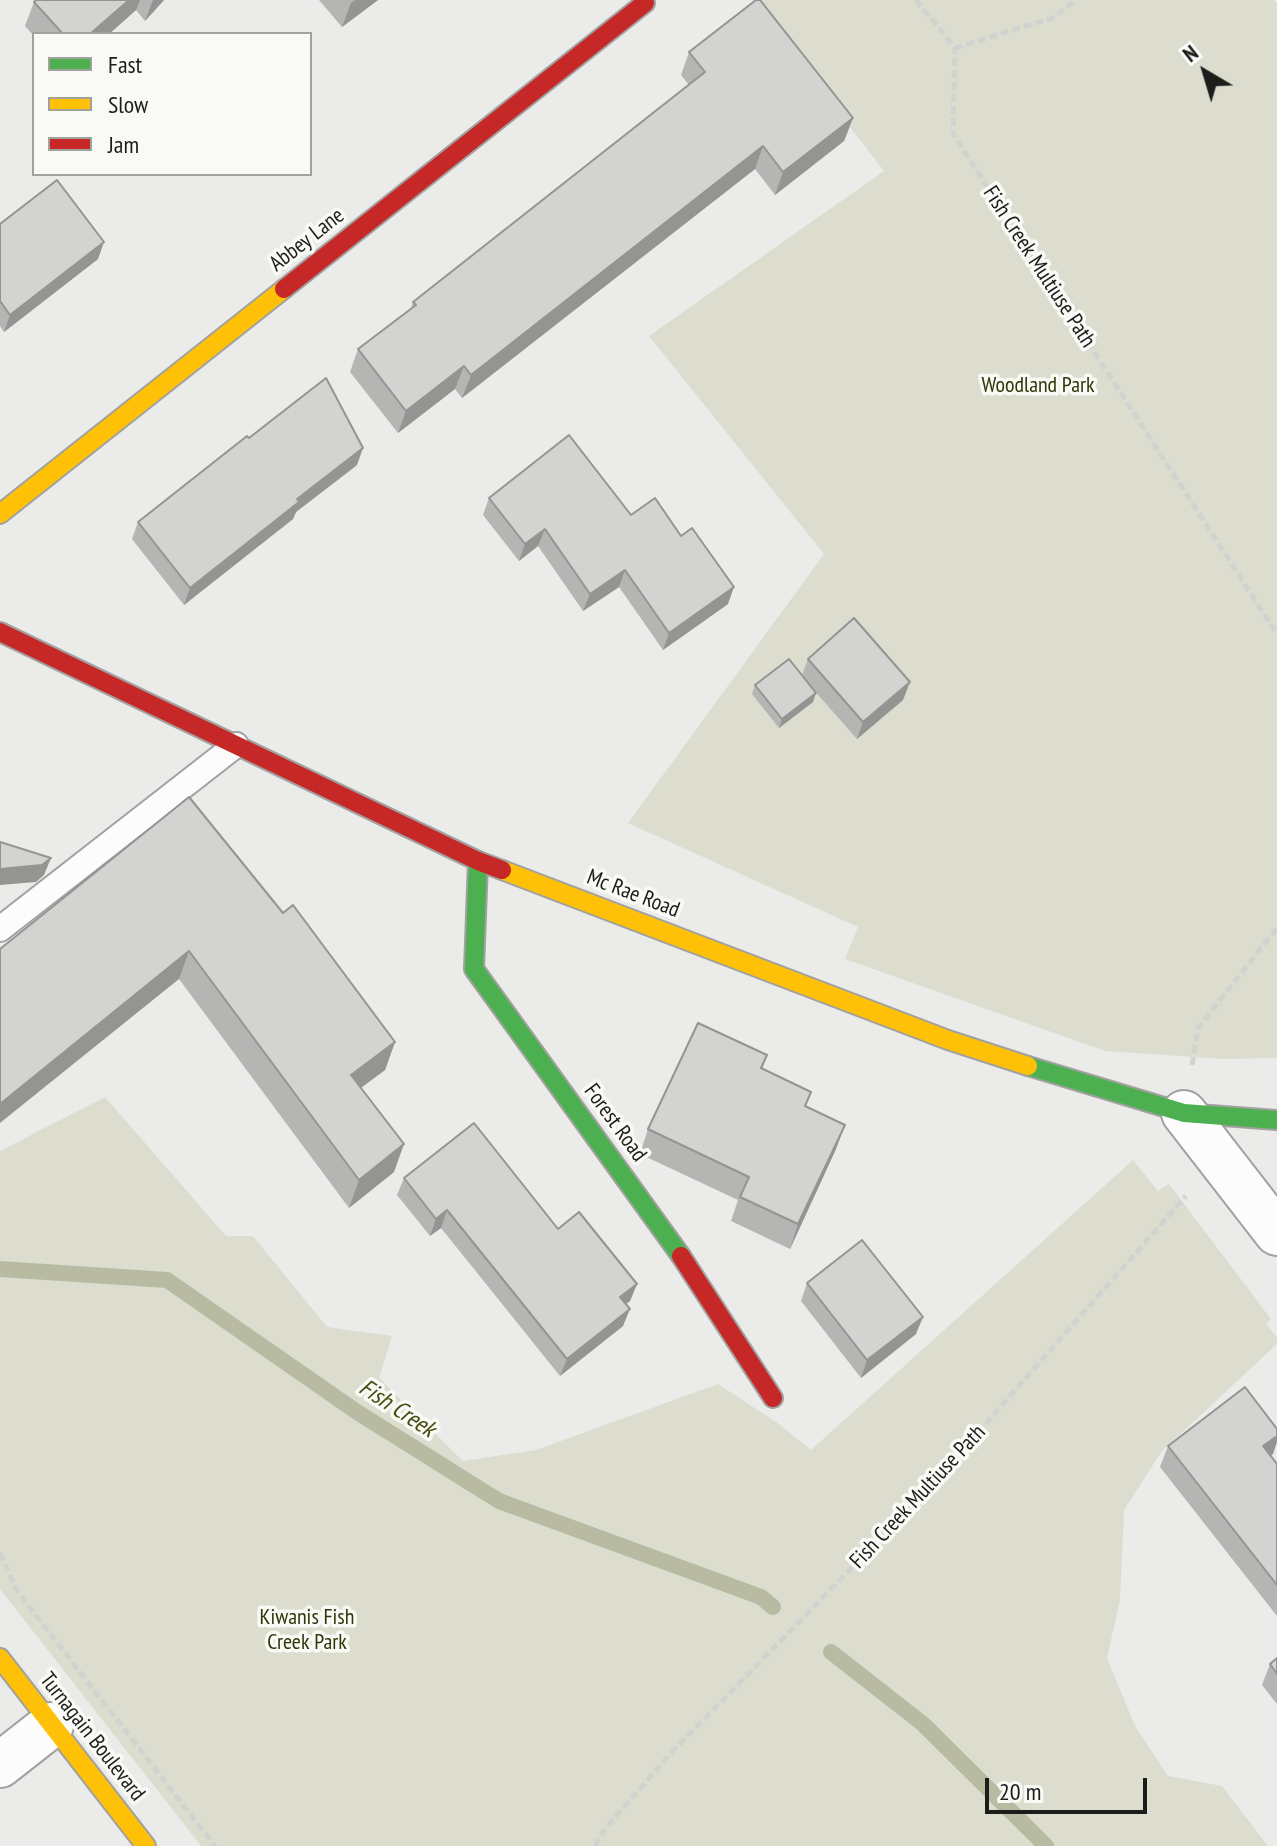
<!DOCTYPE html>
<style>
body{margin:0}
#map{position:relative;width:1277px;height:1846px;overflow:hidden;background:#ebebe9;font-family:"PT Sans Narrow",sans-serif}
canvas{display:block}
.legend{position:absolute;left:32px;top:32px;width:280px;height:144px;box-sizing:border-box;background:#f9faf5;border:2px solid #a1a19e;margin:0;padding:10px 14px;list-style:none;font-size:24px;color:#1c1c1b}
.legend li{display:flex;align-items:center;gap:16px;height:40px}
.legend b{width:40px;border:2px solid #a1a19e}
.north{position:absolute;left:1165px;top:32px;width:80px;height:80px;-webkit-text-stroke:6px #f9faf5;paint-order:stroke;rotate:322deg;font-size:22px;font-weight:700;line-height:32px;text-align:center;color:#1c1c1b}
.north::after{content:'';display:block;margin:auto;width:28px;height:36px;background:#1c1c1b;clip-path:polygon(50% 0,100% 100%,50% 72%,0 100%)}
.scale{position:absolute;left:985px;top:1778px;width:162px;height:36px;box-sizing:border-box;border:4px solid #1c1c1b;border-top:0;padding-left:10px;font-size:24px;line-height:28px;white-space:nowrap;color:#1c1c1b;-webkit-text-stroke:6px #f9faf5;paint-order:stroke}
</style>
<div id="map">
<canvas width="1277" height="1846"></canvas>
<ul class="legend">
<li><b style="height:10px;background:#4caf50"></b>Fast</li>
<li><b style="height:10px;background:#ffc107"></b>Slow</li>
<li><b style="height:10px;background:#c62828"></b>Jam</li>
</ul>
<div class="north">N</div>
<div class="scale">20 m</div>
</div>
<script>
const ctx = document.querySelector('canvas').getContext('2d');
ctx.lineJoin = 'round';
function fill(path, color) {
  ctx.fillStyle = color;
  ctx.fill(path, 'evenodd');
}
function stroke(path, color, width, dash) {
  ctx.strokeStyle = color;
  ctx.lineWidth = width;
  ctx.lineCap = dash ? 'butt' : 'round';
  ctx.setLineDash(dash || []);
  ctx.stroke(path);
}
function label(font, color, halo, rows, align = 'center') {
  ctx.font = font + ' "PT Sans Narrow",sans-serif';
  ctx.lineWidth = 7;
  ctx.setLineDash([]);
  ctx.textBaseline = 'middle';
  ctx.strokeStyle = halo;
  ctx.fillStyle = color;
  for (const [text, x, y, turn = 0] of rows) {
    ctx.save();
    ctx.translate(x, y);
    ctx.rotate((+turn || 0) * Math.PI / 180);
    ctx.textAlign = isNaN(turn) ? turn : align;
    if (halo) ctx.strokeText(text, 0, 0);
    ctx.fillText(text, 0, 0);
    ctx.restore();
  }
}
const green = new Path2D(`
 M752,0H1274L1277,4V1058L1223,1059L1105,1051L845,959L858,927L628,823L824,554L649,336L884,171Z
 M105,1097L226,1236H253L327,1327L392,1336L379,1378L463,1461L536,1450L718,1384L776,1422L811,1450L1133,1160L1158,1191L1169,1184L1271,1319L1266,1324L1277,1337V1344L1162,1451L1124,1510L1120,1600L1107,1658L1135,1726L1168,1776L1222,1786L1268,1846H201L0,1589V1151Z`);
const stream = new Path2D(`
 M0,1269L167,1280L357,1412L499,1501L761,1597L773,1607
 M831,1652L923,1724L1046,1846`);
const path = new Path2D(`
 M916,0L955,48L953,134L1277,634
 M955,48L1052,18L1077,0
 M1192,1065L1198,1028L1277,928
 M0,1553L17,1591L215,1846
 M595,1846L605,1829L671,1753L922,1496L1186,1196`);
const lane = new Path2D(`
 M0,929L236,745`);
const street = new Path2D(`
 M1184,1113L1277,1233
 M0,1765L51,1725`);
const fast = new Path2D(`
 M478,861L474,969L681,1256
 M1028,1066L1184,1113L1277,1120`);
const slow = new Path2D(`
 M0,514L284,289
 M502,870L948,1040L1028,1066
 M0,1658L146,1846`);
const jam = new Path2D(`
 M284,289L645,3
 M0,632L478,861L502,870
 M681,1256L773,1398`);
const wall = new Path2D(`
 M36,0H164L145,21L136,10L109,34H34V36L25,26L34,2Z
 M319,0H378L342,27Z
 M689,52L853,118L844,141L775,195L755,169L462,398L455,389L398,433L350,372L358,349L411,309L413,302L689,85L681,75Z
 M0,224L98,259L4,332L0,326Z
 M249,438L357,465L296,512L293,519L184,605L132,539L138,522Z
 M489,498L728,604L663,650L619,587L583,611L538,546L519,561L483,515Z
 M808,659L903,700L857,739L813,689V702L779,728L752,694L755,685L802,675Z
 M283,913L395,1042L385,1070L361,1088L394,1172L349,1208L179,979L0,949Z
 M767,1055L762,1069L806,1107L836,1149L790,1249L731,1221L738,1200L640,1154L648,1129Z
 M404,1178L558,1229L637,1284L630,1301L626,1304L623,1326L560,1376L441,1228L430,1236L397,1195Z
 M807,1283L916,1334L861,1378L801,1301Z
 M1168,1446L1273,1454L1270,1456L1277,1464V1616L1160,1467Z
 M1277,1658V1704L1262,1685L1270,1664Z`);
const shadedWall = new Path2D(`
 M129,0H140L136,10L109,34H90Z
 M153,0H164L145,21Z
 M355,0H378L342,27L351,3Z
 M853,118L844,141L775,195L783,172Z
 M763,146L755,169L462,398L471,375Z
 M104,242L98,259L4,332L10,315Z
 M464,366L455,389L398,433L406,411Z
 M363,448L357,465L296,512L293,519L184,605L190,588L297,499Z
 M545,529L538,546L519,561L525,544Z
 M625,570L619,587L583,611L590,594Z
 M734,587L728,604L663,650L669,633Z
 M910,682L903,700L857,739L863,722Z
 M816,693L813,702L779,728L782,719Z
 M51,858L44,875L36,882L0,885V869Z
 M189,951L179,979L0,1123V1104Z
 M395,1042L385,1070L340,1103L351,1075Z
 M845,1125L836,1149L790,1249L798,1224Z
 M404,1144L394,1172L349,1208L359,1180Z
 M447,1210L441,1228L430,1236L436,1219Z
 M637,1284L630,1301L614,1314L620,1297Z
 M630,1309L623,1326L560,1376L567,1359Z
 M923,1317L916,1334L861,1378L867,1360Z
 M1277,1436V1442L1273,1454L1256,1467L1263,1446Z`);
const building = new Path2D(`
 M36,0H129L90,34H63L34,2Z
 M756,0H760L853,118L783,172L763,146L471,375L464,366L406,411L358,349L416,305L413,302L705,72L689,52Z
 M57,180L104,242L10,315L0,301V224Z
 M326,378L363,448L297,499L299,502L190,588L138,522L247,436L249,438Z
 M569,435L631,515L655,498L681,536L692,528L734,587L669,633L625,570L590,594L545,529L525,544L489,498Z
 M854,618L910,682L863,722L808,659Z
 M789,659L816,693L782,719L755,685Z
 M189,797L283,913L293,905L395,1042L351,1075L404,1144L359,1180L189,951L0,1104V949Z
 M0,842L51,858L42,865L0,869Z
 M698,1023L767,1055L761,1068L811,1092L805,1106L845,1125L798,1224L740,1197L749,1177L648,1129Z
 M474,1123L558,1229L579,1212L637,1284L620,1297L630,1309L567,1359L447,1210L436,1219L404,1178Z
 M862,1240L923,1317L867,1360L807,1283Z
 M1245,1387L1277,1429V1436L1263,1446L1277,1464V1585L1168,1446Z
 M1277,1658V1674L1270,1664Z`);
const streetNames = [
 ["Abbey Lane",307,240,-38],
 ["Fish Creek Multiuse Path",1039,267,57],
 ["Mc Rae Road",633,894,21],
 ["Forest Road",615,1123,54],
 ["Fish Creek Multiuse Path",918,1497,-47],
 ["Turnagain Boulevard",92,1737,52]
];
const parkNames = [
 ["Woodland Park",1038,386],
 ["Kiwanis Fish",307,1618],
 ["Creek Park",307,1643]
];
const waterNames = [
 ["Fish Creek",397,1409,33]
];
fill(green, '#dcddcf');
stroke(stream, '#b8bba2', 16);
stroke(lane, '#a1a19f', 28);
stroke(street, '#a1a19f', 48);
stroke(fast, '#a1a19f', 22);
stroke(slow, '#a1a19f', 22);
stroke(jam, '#a1a19f', 22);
stroke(path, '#d2d2d1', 5, [8, 4]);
stroke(lane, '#fcfcfc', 24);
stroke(street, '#fcfcfc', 44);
stroke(fast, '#4caf50', 18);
stroke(slow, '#ffc107', 18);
stroke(jam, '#c62828', 18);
fill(wall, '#b5b5b4');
fill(shadedWall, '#949492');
fill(building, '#d3d3d1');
stroke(building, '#949492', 2);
label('22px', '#1c1c1b', '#f9faf5', streetNames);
label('22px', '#32350a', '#f9faf5', parkNames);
label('italic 24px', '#484c12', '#f9faf5', waterNames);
</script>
